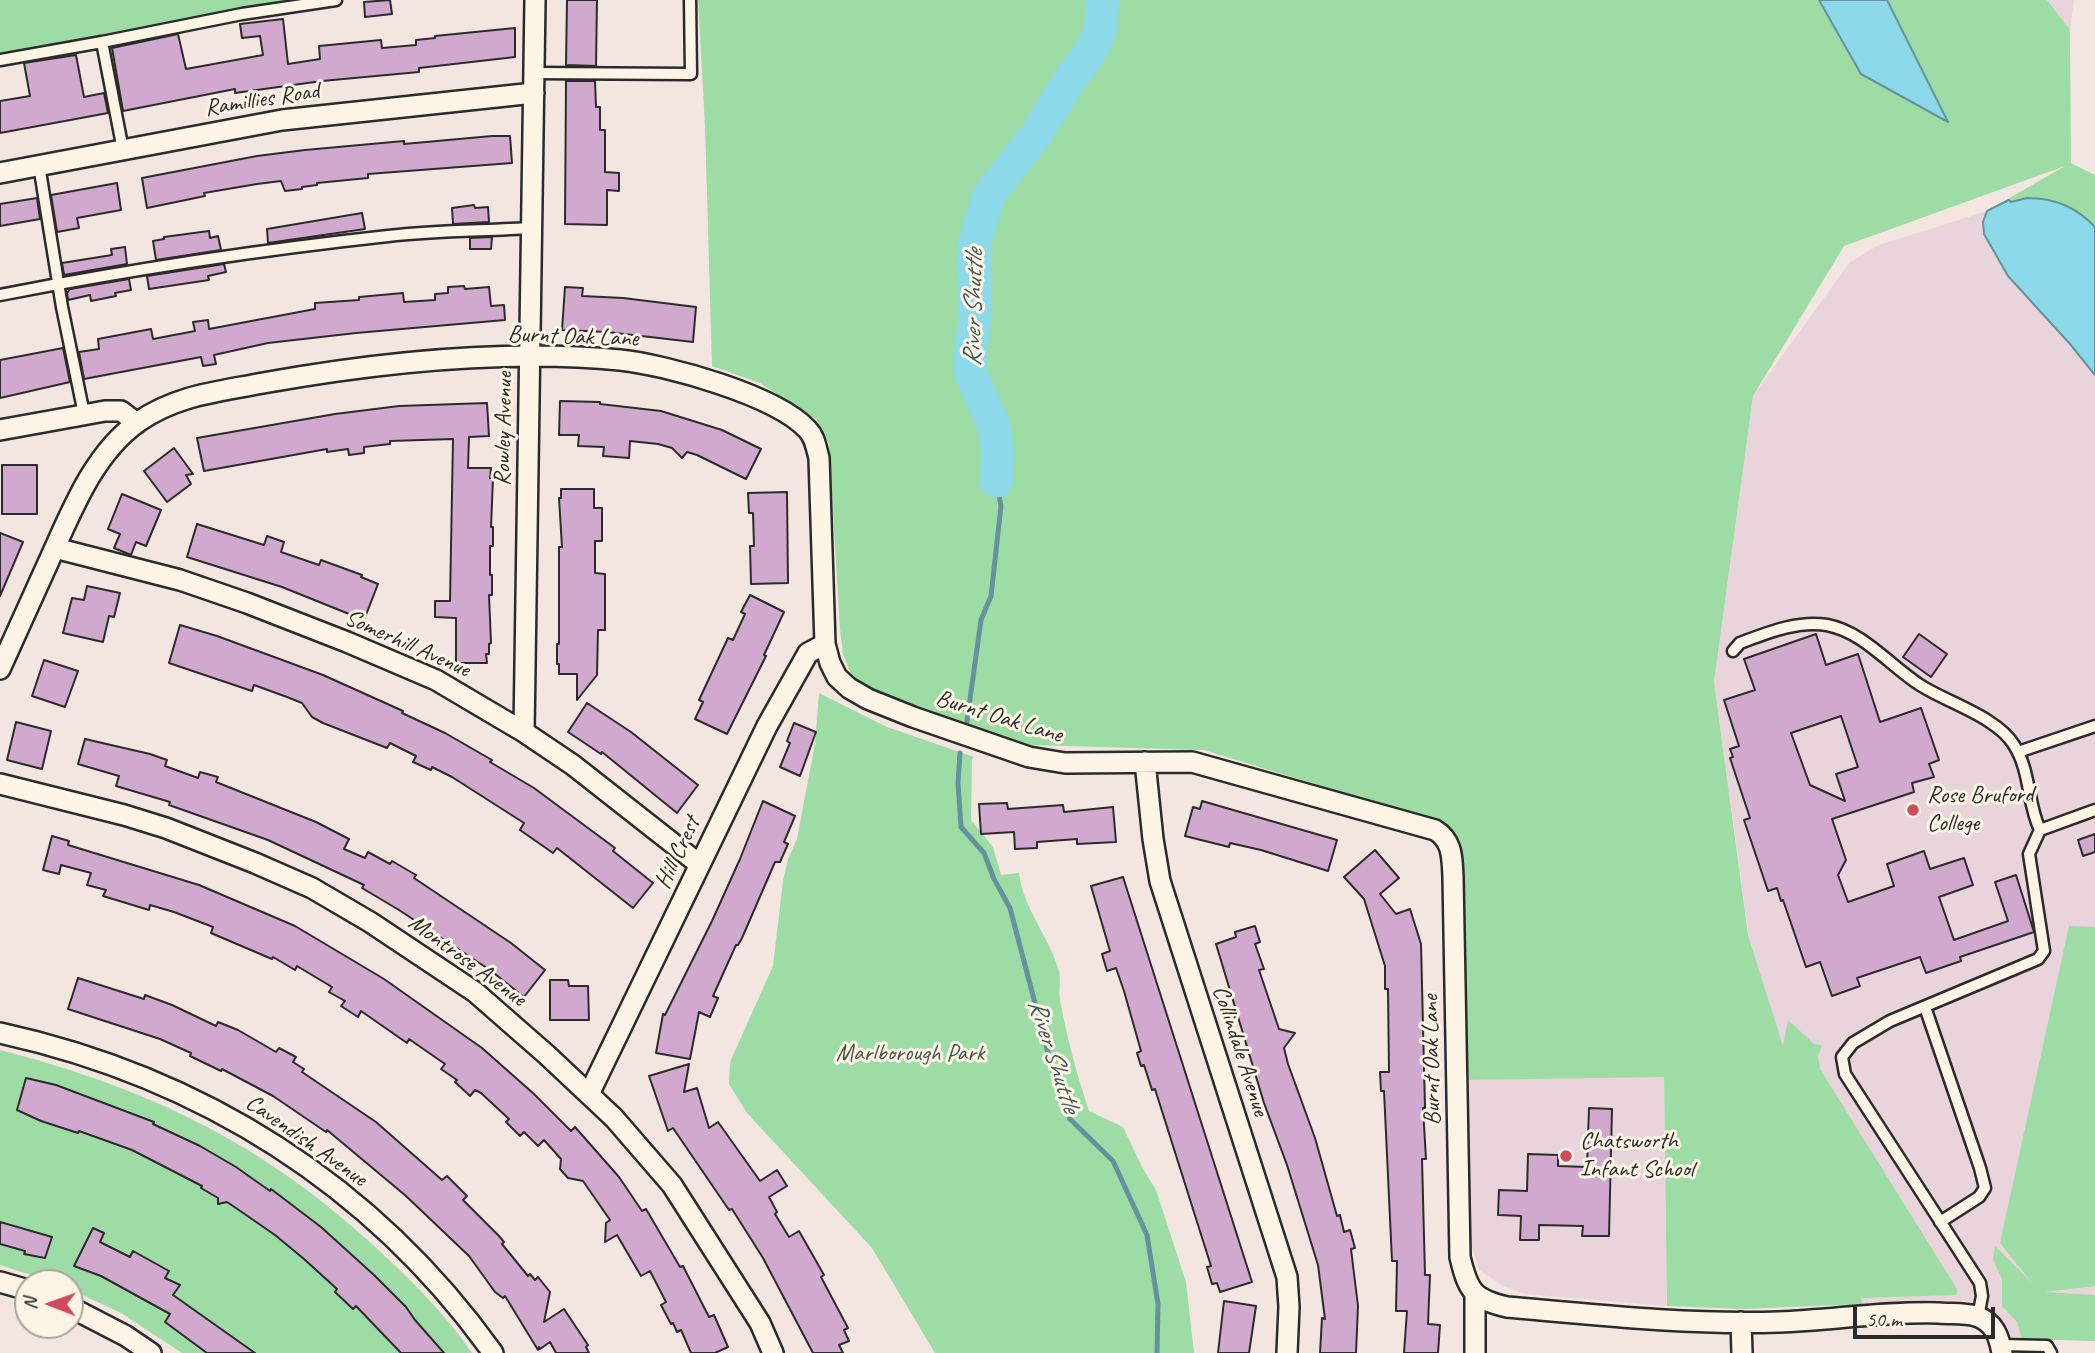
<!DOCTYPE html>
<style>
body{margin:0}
#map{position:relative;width:2095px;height:1353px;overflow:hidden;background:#f3e6e1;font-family:Caveat,sans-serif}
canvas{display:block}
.north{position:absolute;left:14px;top:1269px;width:70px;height:70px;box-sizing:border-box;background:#fcf5e5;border:2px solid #a8a49b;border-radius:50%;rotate:271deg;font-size:19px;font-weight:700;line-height:28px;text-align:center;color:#2b2b2b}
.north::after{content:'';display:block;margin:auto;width:24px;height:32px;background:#d1495b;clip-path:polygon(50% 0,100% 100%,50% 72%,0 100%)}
.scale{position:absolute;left:1853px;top:1307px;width:142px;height:32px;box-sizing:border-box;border:4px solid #2b2b2b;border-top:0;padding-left:9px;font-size:21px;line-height:24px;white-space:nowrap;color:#2b2b2b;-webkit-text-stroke:5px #fcf5e5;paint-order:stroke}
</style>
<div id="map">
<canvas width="2095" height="1353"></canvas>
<div class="north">N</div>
<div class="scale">50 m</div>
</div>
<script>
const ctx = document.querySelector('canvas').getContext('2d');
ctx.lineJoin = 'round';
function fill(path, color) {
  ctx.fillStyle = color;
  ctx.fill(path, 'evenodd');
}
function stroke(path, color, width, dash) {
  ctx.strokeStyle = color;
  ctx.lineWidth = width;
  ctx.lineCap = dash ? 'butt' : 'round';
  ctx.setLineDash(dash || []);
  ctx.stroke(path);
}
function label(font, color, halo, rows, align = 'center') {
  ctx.font = font + ' Caveat,sans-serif';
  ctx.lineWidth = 6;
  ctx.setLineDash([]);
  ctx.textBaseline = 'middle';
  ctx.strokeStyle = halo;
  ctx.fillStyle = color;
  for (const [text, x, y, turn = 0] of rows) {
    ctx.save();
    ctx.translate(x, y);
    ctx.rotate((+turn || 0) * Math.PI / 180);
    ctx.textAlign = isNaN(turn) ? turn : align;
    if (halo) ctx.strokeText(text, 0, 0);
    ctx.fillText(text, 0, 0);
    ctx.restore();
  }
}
const built = new Path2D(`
 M2047,0H2074L2070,30Z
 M1987,211L1983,222L2070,344L2095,375V1341L2010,1338L2002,1321L1988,1307L1968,1301L1910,1300L1862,1304L1749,938L1714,682L1753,396L1850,262L1879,245Z
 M1664,1076L1667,1306L1525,1294L1503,1286L1479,1270L1468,1233L1465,1080Z`);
const green = new Path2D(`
 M0,0H302L242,9L0,55Z
 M698,0H2047L2070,30L2071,163L2095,175V321L2087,311L1987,211L2065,166L1844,246L1753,396L1714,682L1748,935L1783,1046L1788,1020L1814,1044L1822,1045L1818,1056L1820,1069L1957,1289V1295L1861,1298L1862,1304L1742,1309L1667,1306L1664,1077L1465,1080L1457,843L1442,823L1204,750L1031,745L983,731L886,697L866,687L851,674L843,654L840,629L829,444L817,420L760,383L712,366L705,126Z
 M819,693L887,727L974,757L972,759L971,820L993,847L1001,875L1019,873C1023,908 1048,935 1058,968C1062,979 1058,989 1060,1000C1067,1038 1077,1075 1089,1111L1123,1127L1143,1169L1156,1190L1186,1282L1194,1353H935L872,1248L747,1113L729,1084L730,1062L773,966L783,881L788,859L797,839L815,744Z
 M2069,926L2095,927V1286L2045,1292L2095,1295V1341L2022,1339L2017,1322L2002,1306V1279L1993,1260L1995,1246L2032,1283L2000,1243Z
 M0,1050C147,1088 259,1141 372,1244C408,1277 444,1312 472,1353H182L121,1313L70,1289V1283H56L0,1265Z`);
const water = new Path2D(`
 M1819,0H1887L1948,122L1861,74Z
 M2027,198C2055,198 2076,207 2095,227V375L2070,344L2008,276L1984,234L1983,222L1987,211L2009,200L2011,202Z`);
const stream = new Path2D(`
 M966,728L981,620L991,596L1001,506L996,481
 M960,753L958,783L961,827L984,853L994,879L1010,908L1056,1083L1070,1119L1113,1161L1147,1235L1158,1304L1157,1353`);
const river = new Path2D(`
 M996,481L998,455L994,426L970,372L971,346L975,318L974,244L989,195L1037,133L1070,79L1091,51L1100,31L1103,0`);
const building = new Path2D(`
 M390,0L392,14L365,17L364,2Z
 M567,0H597L596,66L566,65Z
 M283,19L288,64L320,59L319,46L381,40L382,48L416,45V40L435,38V36L515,28V57L419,68V72L322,81L235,93V89L123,111L112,48L178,34L186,69L263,55L260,36L242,38L240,24Z
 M76,55L84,97L104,93L108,113L0,133V101L30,96L24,63Z
 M566,81H595L596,107H600V130H605V172L619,173V191L607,190V225L565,224Z
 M492,136H510L512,163L368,174V178L317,183V185L302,187V189L285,191L281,181L257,184L204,193L205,196L147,208L142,178L257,156L305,150L404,141V144Z
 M117,183L121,210L77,218L79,228L57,232L51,195Z
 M37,198L40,219L0,226V204Z
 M474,205L475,208L488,207L489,222L453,224L452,208Z
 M362,213L365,229L268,243L267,229Z
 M209,231L210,238L218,236L221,250L156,260L153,241L164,239V237Z
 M492,237L491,249H470V238Z
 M125,247L127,264L64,275L62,263L112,255L111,249Z
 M224,264L226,272L208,276L209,280L149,289L147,276Z
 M129,279L131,290L115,293L116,296L91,301L90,295L68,300L67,293L70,289Z
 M464,286L465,289L489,287L491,306L504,305L505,320L356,333L268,343L214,355L216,364L203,366L201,357L84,379L79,352L99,349L98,339L151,329L153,339L195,331L193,322L208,320L209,329L315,309V303L359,300V297L403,293L404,302L435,300V294L448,293V287Z
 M565,287L583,288L582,296L623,298L696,307L693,342L607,332L562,330Z
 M63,348L70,382L0,398V360Z
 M560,401L600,402V404L661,411L722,430L761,449L746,479L697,455L687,452L682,458L672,448L658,444L630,441L629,458L603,456L604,447L578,446L579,435H559Z
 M487,403L489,436L469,437L468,468H491L490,478H493L491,527H493V546H490V575H492V595H489L491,643L489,644V654H486L487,663H456V618L435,617V601H450L453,439L390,441V444L364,447V453L349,455L348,449L327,452V449L204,471L197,438L335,414L399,406Z
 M174,448L193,474L186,475L191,484L167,502L144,471Z
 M2,465H37V514H2Z
 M561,489H594V508H602V541H595V573L605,574V630H598L597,675L577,700V674H559V664H557V644H559V547H562L559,498H561Z
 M787,492L788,583L751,584L750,546H754L753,513H749L748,493Z
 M122,494L161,510L146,546L136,542L131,555L114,548L120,534L108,529Z
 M197,524L264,545L267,536L284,542L281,552L319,565L321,560L362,575L361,577L378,584L364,620L282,587L187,557Z
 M0,533L23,542L0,596Z
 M87,586L120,593L114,617L109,616L103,642L63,633L72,598L84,600Z
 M750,595L784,612L764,655L766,656L727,734L695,719L703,702L699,700L728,638L733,640L745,614L741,612Z
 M180,625L217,636L323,675L403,711L402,713L445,733L492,760L490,762L534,788L615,848L613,851L653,883L633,908L557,848L553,853L520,830L524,823L452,777L432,767L431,770L413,762L416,756L390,743L387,748L323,723L312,717L302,703L287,697L254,685L252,691L169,663Z
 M1816,634L1826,665L1858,654L1880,722L1921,708L1939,760L1929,764L1934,777L1912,783L1914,792L1832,819L1846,860L1838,875L1848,902L1894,886L1887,864L1924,851L1930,869L1964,858L1973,885L1939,897L1954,940L2008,921L1995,882L2016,875L2034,932L1960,957L1961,961L1926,973L1920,957L1857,978L1860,986L1832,996L1820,962L1806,967L1783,900L1781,901L1777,888L1768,891L1744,820L1750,818L1730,758L1733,757L1730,749L1739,746L1724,700L1755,690L1744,659ZM1841,716L1858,767L1836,774L1845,801L1810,785L1791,733Z
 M1919,634L1947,654L1931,677L1903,657Z
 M44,660L78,671L65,707L32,696Z
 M587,703L631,732L698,785L677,813L602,752L601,754L568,732Z
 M16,722L51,731L42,769L7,760Z
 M794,723L816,732L800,776L780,767L790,743L787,741Z
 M85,739L150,754L167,760L165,766L198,778L200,772L218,777L216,782L316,822L349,839L344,849L365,858L368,852L390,864L392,861L416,875L414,878L511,943L545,970L524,997L490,970L399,910L362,888L364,885L268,840L169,805L170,802L116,786L119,776L78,764Z
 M763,801L795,816L784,842L788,844L780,862H775L742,938L738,945H736L713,996L718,998L710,1017L699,1012L690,1059L656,1053L663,1014L665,1015L712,921L740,859Z
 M1202,801L1337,840L1328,871L1261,850L1230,843L1229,847L1185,836L1193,807L1200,809Z
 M1007,803L1008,809L1063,805L1064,812L1113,807L1116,842L1077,844V839L1037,842V848L1015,849L1014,832L981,834L979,804Z
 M2095,834V852L2083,856L2078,840Z
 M52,836L69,841L68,845L199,885L295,926L384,979L482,1048L534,1094L571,1131L575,1127L619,1177L642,1211L646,1209L680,1267L683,1266L709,1317L714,1315L728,1347L715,1353H691L681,1330L677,1332L673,1323L671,1324L661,1305L666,1302L650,1271L641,1276L617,1235L605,1242L606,1223L610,1220L583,1181L568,1178L560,1169L561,1159L544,1140L538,1146L524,1132L520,1136L506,1122L509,1119L481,1093L475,1090L470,1096L455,1082L457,1080L441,1069L445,1064L409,1039L407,1043L361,1011L358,1017L341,1006L345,1001L329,992L332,987L297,966L295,970L273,957L272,959L211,933L213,927L174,912L150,905L149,910L103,896L106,890L87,885L91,873L61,865L59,874L43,870Z
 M1375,850L1399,878L1380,894L1396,914L1410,909L1421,944L1425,1108H1423L1426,1159H1422L1425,1275H1430L1428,1324L1440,1325L1438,1353H1404L1407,1311H1396L1397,1261H1392L1384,1091H1381L1380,1072H1389L1388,989H1385V966L1364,899L1344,877Z
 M1123,877L1252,1282L1220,1292L1217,1283L1212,1284L1207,1267L1211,1266L1155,1089L1152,1090L1144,1065L1141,1066L1137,1053L1141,1051L1124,991L1116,968L1107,971L1102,954L1110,951L1091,886Z
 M1255,926L1260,942L1255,944L1264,969L1259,970L1279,1029L1295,1033L1284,1048L1288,1064L1315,1138L1337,1216L1340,1215L1344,1232L1350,1230L1355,1248L1351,1249L1358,1306L1356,1353H1320L1322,1318L1325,1319L1318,1265L1287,1165L1264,1103L1216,944L1236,937L1235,932Z
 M78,978L144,999L145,995L172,1005L216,1026L218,1022L238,1030L276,1052L279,1048L296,1057L293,1062L304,1069L302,1072L376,1122L442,1180L447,1176L467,1196L463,1200L499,1236L504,1242L502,1244L528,1276L530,1274L535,1280L538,1277L550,1292L544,1322L564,1309L588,1345L586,1347L589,1353H556L550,1342L540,1349L539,1347L538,1350L505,1296L503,1298L495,1292L469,1256L406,1196L327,1130L326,1132L273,1096L222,1069L221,1071L190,1056L191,1053L160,1039L68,1009Z
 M550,980H568L569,986H588L589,1020H550Z
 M689,1064L684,1092L697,1088L709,1128L718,1122L760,1181L777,1170L787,1186L769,1197L777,1212L775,1214L789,1237L799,1231L824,1275L821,1277L848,1328L844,1330L849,1341L839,1345L843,1353H813L763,1258L732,1209L729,1210L673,1128L668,1131L649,1076Z
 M26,1078L56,1085L154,1122L153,1124L200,1146L236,1167L270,1191L271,1189L321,1227L374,1275L406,1307L415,1320L444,1353H401L356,1306L353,1309L335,1292L337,1289L304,1259L275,1235L233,1206L227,1202L218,1204V1198L201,1188L202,1186L132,1150L79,1131L78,1133L41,1121L17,1110Z
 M1589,1108L1612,1109L1609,1236H1582L1583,1226L1539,1225V1240H1520L1521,1216L1498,1215L1499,1190L1527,1191L1528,1154L1558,1155V1166L1587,1167Z
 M0,1222L52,1237L45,1258L24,1254L25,1251L0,1244Z
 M93,1228L104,1233L100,1242L130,1257L133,1251L169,1271L165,1278L180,1285L173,1295L255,1353H207L165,1322L170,1314L101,1276L74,1266Z
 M1224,1301L1256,1306L1249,1353H1218Z`);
const service = new Path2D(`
 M102,42L242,14L336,0
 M0,60L102,42L123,150
 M534,73L691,74L690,0
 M39,165L62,307L84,414
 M0,295C128,270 258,250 388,236C436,230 484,231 532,228
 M1733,651L1740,643C1767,633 1798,620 1827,625C1864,632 1890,666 1920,685C1948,703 1997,717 2014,745C2031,772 2027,803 2040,830
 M2018,752L2095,726
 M1925,1007L1980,1168L1985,1188L1979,1197L1940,1222
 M1978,1317L1982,1296L1980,1283L1845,1074L1842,1057L1853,1043L1890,1021L2038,959L2044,951L2029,854L2040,830L2095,810
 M2001,1345L2047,1346L2051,1353`);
const minor = new Path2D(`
 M0,173L282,120L534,93
 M0,430L105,411H121L137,423
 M55,548L180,580L247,603L347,642L436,680L524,732L573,765L699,864
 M0,669C16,633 32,598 48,563C71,513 92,455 138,422C177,395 217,392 263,383C375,363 507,349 620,360C667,365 775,395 807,429C815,437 816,447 819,458L825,644L830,663L837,677L849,688L868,699L913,717L1029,757L1065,763L1192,762L1435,830C1453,841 1452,858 1453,877L1460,1257C1468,1291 1473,1299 1507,1307C1597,1315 1689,1325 1779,1322C1833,1320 1886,1311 1939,1313C1951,1314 1965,1313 1976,1316C1994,1322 1999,1336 2002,1353
 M524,732L535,0
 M1145,762L1153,839L1160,881L1287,1277L1289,1307L1287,1353
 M0,784L124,815L166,828L255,863L312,888L370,922L475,992L547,1055L614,1118L672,1185L760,1323L773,1353
 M0,1033C201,1077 373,1185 493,1353
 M589,1094L767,726L808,653L825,644
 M0,1282L28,1290
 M70,1307L126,1336L151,1353
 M1741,1322L1742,1353
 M1475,1353V1295`);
const markers = [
 [1913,810,7,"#d1495b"],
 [1566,1156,7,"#d1495b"]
];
const streetNames = [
 ["Ramillies Road",262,100,-9],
 ["Burnt Oak Lane",573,337,2],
 ["Rowley Avenue",504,429,-89],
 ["Somerhill Avenue",407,644,24],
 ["Burnt Oak Lane",999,717,17],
 ["Hill Crest",678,853,-65],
 ["Montrose Avenue",467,961,36],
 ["Collindale Avenue",1240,1051,72],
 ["Burnt Oak Lane",1432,1060,-91],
 ["Cavendish Avenue",306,1141,35]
];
const poiNames = [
 ["Rose Bruford",1927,796],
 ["College",1927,824],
 ["Chatsworth",1580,1142],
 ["Infant School",1580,1170]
];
const parkNames = [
 ["Marlborough Park",910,1054]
];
const waterNames = [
 ["River Shuttle",974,308,-89],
 ["River Shuttle",1053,1056,72]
];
fill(built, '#e9d4dc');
fill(green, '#9ddca5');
fill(water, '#8bd9e9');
stroke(water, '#65939d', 2);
stroke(stream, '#65939d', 5);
stroke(river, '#8bd9e9', 33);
fill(building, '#d1a9cf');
stroke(building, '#2b2b2b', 2);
stroke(service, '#2b2b2b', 15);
stroke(minor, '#2b2b2b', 24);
stroke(service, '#fcf5e5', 10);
stroke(minor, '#fcf5e5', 19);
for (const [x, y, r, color] of markers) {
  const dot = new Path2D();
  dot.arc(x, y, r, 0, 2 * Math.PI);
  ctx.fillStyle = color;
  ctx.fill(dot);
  stroke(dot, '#fcf5e5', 2.5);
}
label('24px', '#2b2b2b', '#fcf5e5', streetNames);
label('24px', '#2b2b2b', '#fcf5e5', poiNames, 'left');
label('24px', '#48574a', '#fcf5e5', parkNames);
label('italic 26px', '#43565a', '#fcf5e5', waterNames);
</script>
